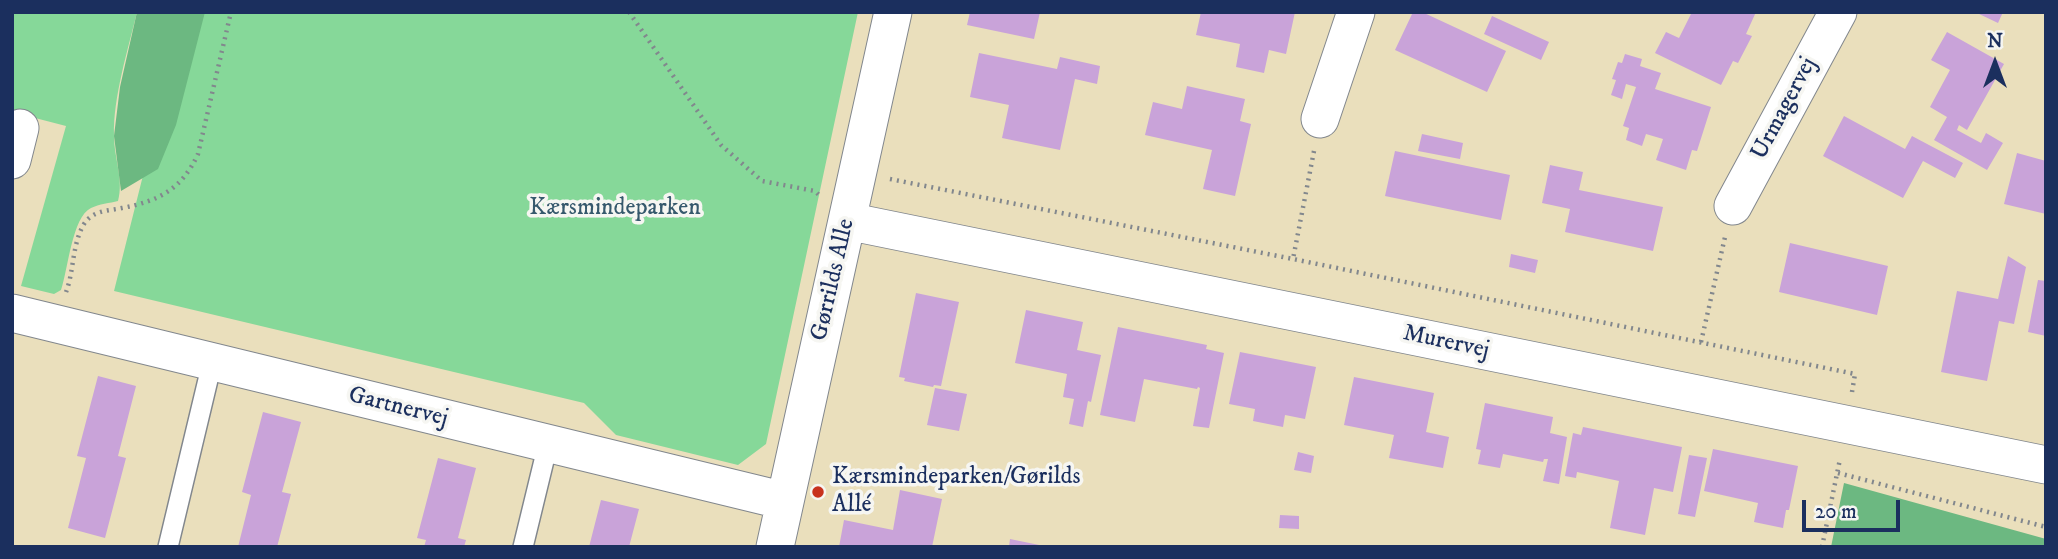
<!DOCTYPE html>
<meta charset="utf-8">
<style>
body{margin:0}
#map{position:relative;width:2058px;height:559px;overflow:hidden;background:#eadfbc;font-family:"IM FELL DW Pica",serif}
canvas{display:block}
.frame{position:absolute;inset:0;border:14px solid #1b2f5e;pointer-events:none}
.north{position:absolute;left:1960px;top:28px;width:70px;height:70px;-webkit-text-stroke:5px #f6f6f2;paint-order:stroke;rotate:0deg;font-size:19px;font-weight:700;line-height:28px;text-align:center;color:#1b2f5e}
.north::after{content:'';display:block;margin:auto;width:24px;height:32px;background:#1b2f5e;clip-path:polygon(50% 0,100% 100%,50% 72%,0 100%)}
.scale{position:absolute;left:1802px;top:500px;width:98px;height:32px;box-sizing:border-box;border:4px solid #1b2f5e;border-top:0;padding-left:9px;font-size:21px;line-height:24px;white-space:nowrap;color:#1b2f5e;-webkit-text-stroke:5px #f6f6f2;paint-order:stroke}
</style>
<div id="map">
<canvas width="2058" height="559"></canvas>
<div class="frame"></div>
<div class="north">N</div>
<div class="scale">20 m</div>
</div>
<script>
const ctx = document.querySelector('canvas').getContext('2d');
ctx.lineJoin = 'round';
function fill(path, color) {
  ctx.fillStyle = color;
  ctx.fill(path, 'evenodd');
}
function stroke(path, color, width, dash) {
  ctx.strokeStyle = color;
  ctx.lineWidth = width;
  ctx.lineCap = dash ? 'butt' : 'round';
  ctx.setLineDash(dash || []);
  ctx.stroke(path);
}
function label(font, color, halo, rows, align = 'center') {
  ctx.font = font + ' "IM FELL DW Pica",serif';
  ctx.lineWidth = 7;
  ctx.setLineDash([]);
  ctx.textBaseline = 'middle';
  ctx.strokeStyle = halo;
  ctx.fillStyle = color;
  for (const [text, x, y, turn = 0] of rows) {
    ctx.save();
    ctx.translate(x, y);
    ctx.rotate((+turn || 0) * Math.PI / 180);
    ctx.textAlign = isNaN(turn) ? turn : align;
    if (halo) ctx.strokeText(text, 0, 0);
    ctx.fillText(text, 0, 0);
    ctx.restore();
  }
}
const green = new Path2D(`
 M12,12H137C128,50 113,97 114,136C114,158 124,180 118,201C110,203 99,204 91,208C72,217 68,270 61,290L54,294L21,286L66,126L12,112Z
 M184,12H858L766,444L738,465L616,435L584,403L114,291Z`);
const forest = new Path2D(`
 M137,12H205L176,125L158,169L121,191L114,136L120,87Z
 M1844,483L2046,539V547H1831Z`);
const building = new Path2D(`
 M970,12H1040L1034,39L967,25Z
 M1201,12H1295L1286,54L1269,50L1264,73L1236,67L1240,44L1196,35Z
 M1413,12H1422L1506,51L1487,92L1395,50Z
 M1692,12H1756L1746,34L1752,36L1738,63L1733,61L1721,85L1655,53L1666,32L1679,38Z
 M1975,12H2003L1998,23Z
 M1492,16L1549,42L1541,60L1484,34Z
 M1947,32L2004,64L1967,130L1959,125L1957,130L1981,143L1986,133L2003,143L1987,170L1934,140L1947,117L1930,107L1950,70L1931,60Z
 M979,53L1057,69L1060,57L1100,66L1097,84L1075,79L1060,150L1002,138L1009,105L970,97Z
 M1625,54L1642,59L1640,66L1661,73L1655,89L1711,107L1697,151L1692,150L1686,170L1656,160L1663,139L1646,134L1642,146L1626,140L1629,128L1623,126L1636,87L1626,84L1622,99L1611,95L1616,80L1612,79L1618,62L1622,63Z
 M1187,86L1245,99L1240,121L1251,124L1235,196L1203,189L1212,150L1145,135L1153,102L1182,109Z
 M1844,116L1905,149L1912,136L1963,163L1955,178L1923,161L1903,198L1823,156Z
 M1422,134L1463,143L1460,159L1418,151Z
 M1395,151L1510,175L1501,220L1385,196Z
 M2017,153L2046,161V214L2004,204Z
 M1550,165L1583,172L1579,190L1663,207L1653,251L1565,232L1570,209L1542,203Z
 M1790,243L1888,266L1877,315L1779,292Z
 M1511,254L1538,260L1535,273L1509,267Z
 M2008,256L2026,267L2014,324L1999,321L1987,381L1941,372L1957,291L1998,299Z
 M2038,280L2046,281V336L2028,332Z
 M916,293L959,302L941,386L934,385L933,387L904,381L905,378L899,377Z
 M1026,310L1083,322L1077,350L1101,355L1091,402L1088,401L1083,427L1069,424L1074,399L1063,397L1067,374L1015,363Z
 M1118,327L1207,345L1206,349L1224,353L1209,428L1193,426L1200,388L1198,387L1197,389L1144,379L1135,422L1100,415Z
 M1240,352L1316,367L1305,419L1285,415L1283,427L1253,421L1255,409L1229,404Z
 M98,376L136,386L118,456L126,458L105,538L68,528L86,458L77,456Z
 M1354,377L1434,393L1426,432L1449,437L1443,468L1389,458L1394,435L1344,425Z
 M935,388L967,394L959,431L927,425Z
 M1485,403L1553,417L1550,433L1567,437L1559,484L1543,481L1548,459H1544L1543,462L1503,454L1500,468L1478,464L1481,450L1476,449Z
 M263,412L301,422L282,492L291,494L277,547H238L251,495L242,492Z
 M1583,427L1682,447L1673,492L1654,488L1645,535L1610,528L1619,481L1577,472L1576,478L1565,476L1573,433L1581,435Z
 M1713,449L1798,466L1789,510H1786L1783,528L1754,522L1758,503L1704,491Z
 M1298,452L1314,456L1311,473L1294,470Z
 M1689,455L1707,458L1695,517L1678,514Z
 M438,458L476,468L458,538L466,540L464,547H424L426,540L417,538Z
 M900,490L942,499L932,547H839L844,520L893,530Z
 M601,500L639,509L629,547H589Z
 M1280,515L1299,516V529L1279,528Z
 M1010,539L1044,546V547H1009Z`);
const path = new Path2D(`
 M629,12L721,145L762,181L815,191L819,195
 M1314,151L1293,259L1855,374L1852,392
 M890,179L1293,259
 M66,292C74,272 72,244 84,224C93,210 108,211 122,208C159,201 182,189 198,154L231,12
 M1701,342L1725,237
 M1838,473L2046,527
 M1822,547L1840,459`);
const service = new Path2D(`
 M168,547L212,363
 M523,547L548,444`);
const minor = new Path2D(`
 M1320,119L1356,12
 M12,160L20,128
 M1733,206L1838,12
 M847,221L2046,465
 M12,313L785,501
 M775,547L893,12`);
const markers = [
 [818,492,7,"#c8321e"]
];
const streetNames = [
 ["Urmagervej",1785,109,-62],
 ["Gørrilds Alle",834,280,-77],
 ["Murervej",1446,343,12],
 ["Gartnervej",398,408,14]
];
const parkNames = [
 ["Kærsmindeparken",615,209]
];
const poiNames = [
 ["Kærsmindeparken/Gørilds",832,478],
 ["Allé",832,506]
];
fill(green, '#86d899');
fill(forest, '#6cb881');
fill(building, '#c9a3d9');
stroke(service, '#82878d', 22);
stroke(minor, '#82878d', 39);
stroke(path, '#82878d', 4.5, [2, 5]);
stroke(service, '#fff', 19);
stroke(minor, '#fff', 37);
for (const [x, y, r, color] of markers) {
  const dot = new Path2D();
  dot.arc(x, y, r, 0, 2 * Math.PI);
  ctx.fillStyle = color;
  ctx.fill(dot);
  stroke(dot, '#f6f6f2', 2.5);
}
label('24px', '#1b2f5e', '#f6f6f2', streetNames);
label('24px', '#36596d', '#f6f6f2', parkNames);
label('24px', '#1b2f5e', '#f6f6f2', poiNames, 'left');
</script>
